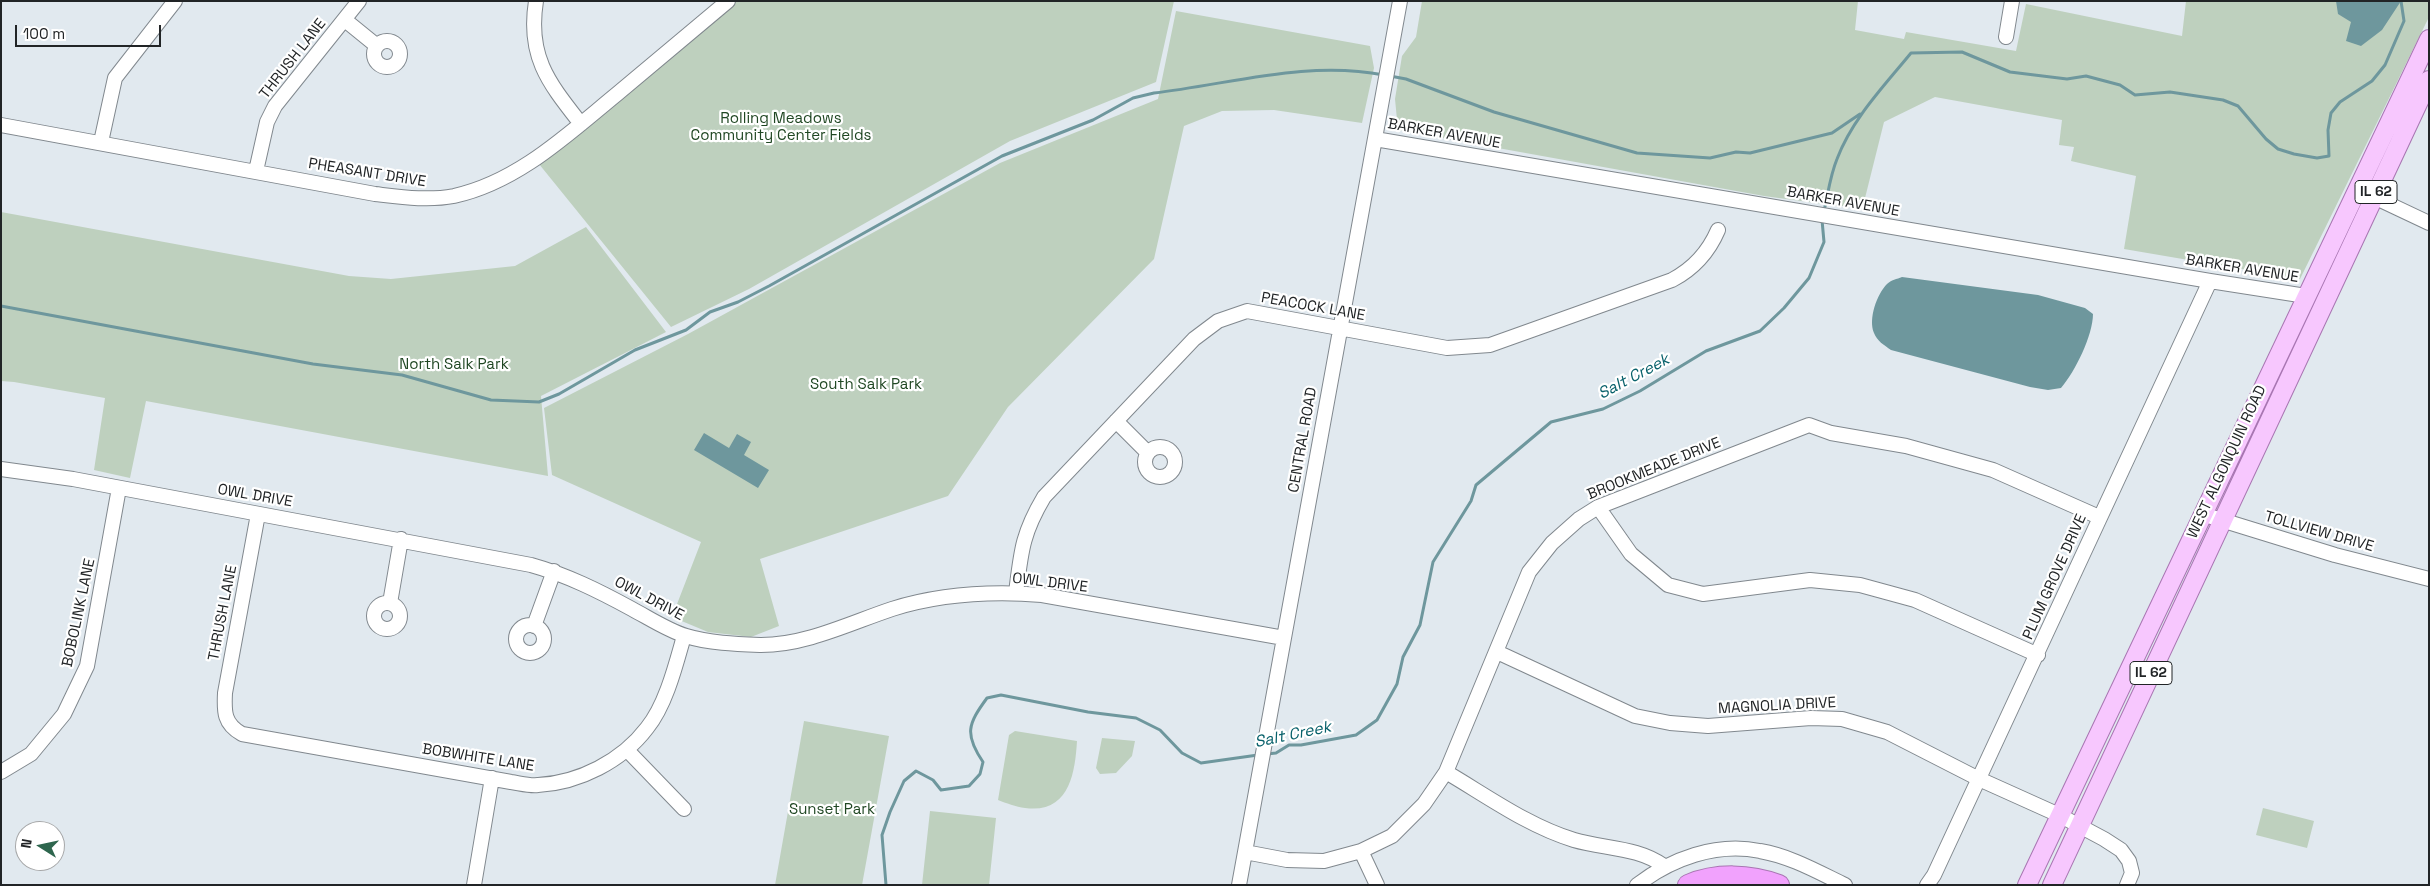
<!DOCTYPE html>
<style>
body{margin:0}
#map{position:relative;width:2430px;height:886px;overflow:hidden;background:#e1e9ef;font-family:"Space Grotesk",sans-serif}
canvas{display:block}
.frame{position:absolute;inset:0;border:2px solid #212426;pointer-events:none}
.north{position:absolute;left:15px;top:821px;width:50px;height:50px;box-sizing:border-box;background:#fff;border:1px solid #a6a7a8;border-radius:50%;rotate:280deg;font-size:14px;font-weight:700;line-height:20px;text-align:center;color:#212426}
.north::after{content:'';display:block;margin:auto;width:18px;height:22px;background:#2e664e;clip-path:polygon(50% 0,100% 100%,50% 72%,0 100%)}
.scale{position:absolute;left:15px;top:25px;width:146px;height:22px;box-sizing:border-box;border:2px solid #212426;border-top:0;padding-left:6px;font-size:15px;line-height:18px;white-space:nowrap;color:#212426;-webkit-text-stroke:4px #fff;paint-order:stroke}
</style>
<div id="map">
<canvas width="2430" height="886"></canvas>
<div class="frame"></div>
<div class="north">N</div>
<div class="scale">100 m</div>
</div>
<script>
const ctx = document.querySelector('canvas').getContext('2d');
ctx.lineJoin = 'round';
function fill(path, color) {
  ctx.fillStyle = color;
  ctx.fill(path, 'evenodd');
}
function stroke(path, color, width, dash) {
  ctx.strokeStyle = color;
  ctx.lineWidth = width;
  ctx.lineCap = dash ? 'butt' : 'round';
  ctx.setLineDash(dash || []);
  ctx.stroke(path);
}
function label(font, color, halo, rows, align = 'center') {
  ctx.font = font + ' "Space Grotesk",sans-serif';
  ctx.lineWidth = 4.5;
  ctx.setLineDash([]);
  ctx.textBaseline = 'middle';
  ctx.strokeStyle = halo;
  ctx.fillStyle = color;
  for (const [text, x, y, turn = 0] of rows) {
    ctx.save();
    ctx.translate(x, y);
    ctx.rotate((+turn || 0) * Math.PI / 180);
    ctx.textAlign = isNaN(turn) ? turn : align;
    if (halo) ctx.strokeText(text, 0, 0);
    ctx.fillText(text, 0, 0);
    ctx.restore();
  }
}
const green = new Path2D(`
 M736,1H1174L1156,82L1010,141L749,289L671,327L539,164Z
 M1422,1H1858L1855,30L1904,39L1906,32L2016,51L2026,4L2182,36L2186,1H2429V17L2300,279L2124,249L2136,176L2071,161L2074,147L2059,145L2062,120L1935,97L1884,122L1863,206H1838L1764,196L1398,130L1395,99L1402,56L1416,37Z
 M1176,11L1370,46L1374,68L1362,123L1274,110L1222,111L1184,126L1154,259L1008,407L948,496L760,559L779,626L751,637L708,632L672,617L701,542L552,475L544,408L688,334L1000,163L1158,99Z
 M1,212L349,276L391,279L515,266L586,227L666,332L541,396L548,476L146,401L130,478L94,470L105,398L14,382L1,381Z
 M804,721L889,736L862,885H775Z
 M1015,731L1077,741C1075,774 1069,814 1025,808C1016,807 1006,803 998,800L1009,735Z
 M1102,738L1135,741L1132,756L1116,773L1100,774L1096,768Z
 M2263,808L2314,821L2307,848L2256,835Z
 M930,811L996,818L989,885H922Z`);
const water = new Path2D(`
 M2336,1H2401L2382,30L2361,46L2346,41L2351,22L2338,14Z
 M1902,277L2038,295L2085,308L2093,314C2093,335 2075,372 2061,388L2048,390L2030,387L1891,350C1884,345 1877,341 1874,333C1868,319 1877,294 1887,284C1891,280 1897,279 1902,277Z
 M704,433L729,448L737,434L751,442L744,455L769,470L758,488L694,450Z`);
const stream = new Path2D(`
 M1390,76L1406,79L1494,112L1637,153L1710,158L1736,152L1750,153L1832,133L1860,114
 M1824,211C1828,194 1830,176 1837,159C1852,119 1884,86 1911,53L1962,52L2010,72L2067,79L2086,76L2120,85L2135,95L2170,92L2223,100L2238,106L2266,139L2278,149L2294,154L2317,158L2329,156L2328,130L2331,113L2340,102L2372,81L2385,65L2404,21L2401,1
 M1,306L313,364L402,375L491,400L539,402L559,394L635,350L686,330L710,312L738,302L769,286L1002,156L1093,120L1133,98L1154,93C1231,84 1307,60 1384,75
 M1267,754L1276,753L1289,745H1301L1356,735L1377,720L1397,684L1403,657L1420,625L1433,562L1471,501L1476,485L1551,422L1603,409L1640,391L1706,351L1760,331L1784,308L1809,278L1824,242L1822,220
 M886,885L882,835L890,812L904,781L916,771L933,780L941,790L969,786L980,774L983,762C964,734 968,724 987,698L1001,695L1088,712L1136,718L1160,730L1182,753L1201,763L1258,755`);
const minor = new Path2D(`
 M536,1C527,57 549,83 581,124
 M345,20L377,46
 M2006,37L2012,1
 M374 54a13 13 0 1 1 26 0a13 13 0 1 1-26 0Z
 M1,125L375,194C401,197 428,201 454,196C518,182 568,134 617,94C654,63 691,32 728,1
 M1375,139L2210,281L2306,296
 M101,142L115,78L175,1
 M256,171L267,122L275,106L359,1
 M2357,189L2429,223
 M1116,421L1148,453
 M1145 462a15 15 0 1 1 30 0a15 15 0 1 1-30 0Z
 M1,469L73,479L531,565C567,575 599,591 632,609C649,618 667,630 686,636C709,643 736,644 761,645C806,645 850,623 892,609C940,594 992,591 1042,595L1284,638
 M1598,507L1631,554L1668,585L1703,594L1810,580L1860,585L1915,600L2038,655
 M258,514L225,693C224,712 224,724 242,734L511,782C519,783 529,786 538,785C579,783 622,761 647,728C666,705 676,664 684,636
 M2202,514L2335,555L2429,579
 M1016,593C1021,552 1022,534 1044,497L1194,339L1218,321L1247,311L1447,348L1490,345L1672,280C1693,269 1709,251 1718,230
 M374 616a13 13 0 1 1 26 0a13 13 0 1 1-26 0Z
 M390,603L401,539
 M516 639a14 14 0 1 1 28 0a14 14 0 1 1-28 0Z
 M534,626L554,571
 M1497,652L1635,716L1670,723L1708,726L1811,718L1842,719L1887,732L1979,779L2059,815L2104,839L2121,850L2129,861L2132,873L2127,885
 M627,750L684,809
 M1,772L31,754L64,714L87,666L119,488
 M1446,772C1487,796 1528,826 1574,840C1605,849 1638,847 1664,866
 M1361,851L1377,885
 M1245,852L1287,860L1324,861L1361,851L1392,836L1424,804L1446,772L1529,572L1552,543L1579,519L1598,507L1809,425L1831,433L1906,446L1993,470L2099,517
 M474,885L492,778
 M1239,885L1400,1
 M1637,885C1671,859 1716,842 1760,851C1790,856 1818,872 1845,885
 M1927,885L1934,875C2027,677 2117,479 2210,281`);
const major = new Path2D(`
 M2027,885L2429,39
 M2052,885L2429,80`);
const highway = new Path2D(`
 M1688,885C1716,873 1750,874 1779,885`);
const shields = [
 [2376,192,42],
 [2151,673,42]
];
const shieldNames = [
 ["IL 62",2376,192],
 ["IL 62",2151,673]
];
const streetNames = [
 ["THRUSH LANE",293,59,-52],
 ["BARKER AVENUE",1444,134,10],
 ["PHEASANT DRIVE",367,173,9],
 ["BARKER AVENUE",1843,202,10],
 ["BARKER AVENUE",2242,269,9],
 ["PEACOCK LANE",1313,307,10],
 ["CENTRAL ROAD",1303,440,-80],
 ["WEST ALGONQUIN ROAD",2227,462,-65],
 ["BROOKMEADE DRIVE",1654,469,-22],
 ["OWL DRIVE",255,496,10],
 ["TOLLVIEW DRIVE",2319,532,16],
 ["PLUM GROVE DRIVE",2055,577,-66],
 ["OWL DRIVE",1050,583,7],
 ["OWL DRIVE",649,599,28],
 ["BOBOLINK LANE",79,613,-78],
 ["THRUSH LANE",223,613,-79],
 ["MAGNOLIA DRIVE",1777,706,-3],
 ["BOBWHITE LANE",478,758,9]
];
const parkNames = [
 ["Rolling Meadows",781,119],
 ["Community Center Fields",781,136],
 ["North Salk Park",454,365],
 ["South Salk Park",866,385],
 ["Sunset Park",832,810]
];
const waterNames = [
 ["Salt Creek",1634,377,-28],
 ["Salt Creek",1293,735,-12]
];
fill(green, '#bed0be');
fill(water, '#6e979d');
stroke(stream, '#6e979d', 3);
stroke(minor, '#81888e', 16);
stroke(major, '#a876b2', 20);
stroke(highway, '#a876b2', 22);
stroke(minor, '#fff', 14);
stroke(major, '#f7c7fe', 18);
stroke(highway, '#f1a2fd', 20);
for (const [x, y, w] of shields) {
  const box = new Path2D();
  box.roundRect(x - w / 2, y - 11.5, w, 23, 4);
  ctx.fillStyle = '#fff';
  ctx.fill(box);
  stroke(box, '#212426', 1);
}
label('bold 14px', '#212426', null, shieldNames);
label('15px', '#212426', '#fff', streetNames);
label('15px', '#204723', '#fff', parkNames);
label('italic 16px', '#08616b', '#fff', waterNames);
</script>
